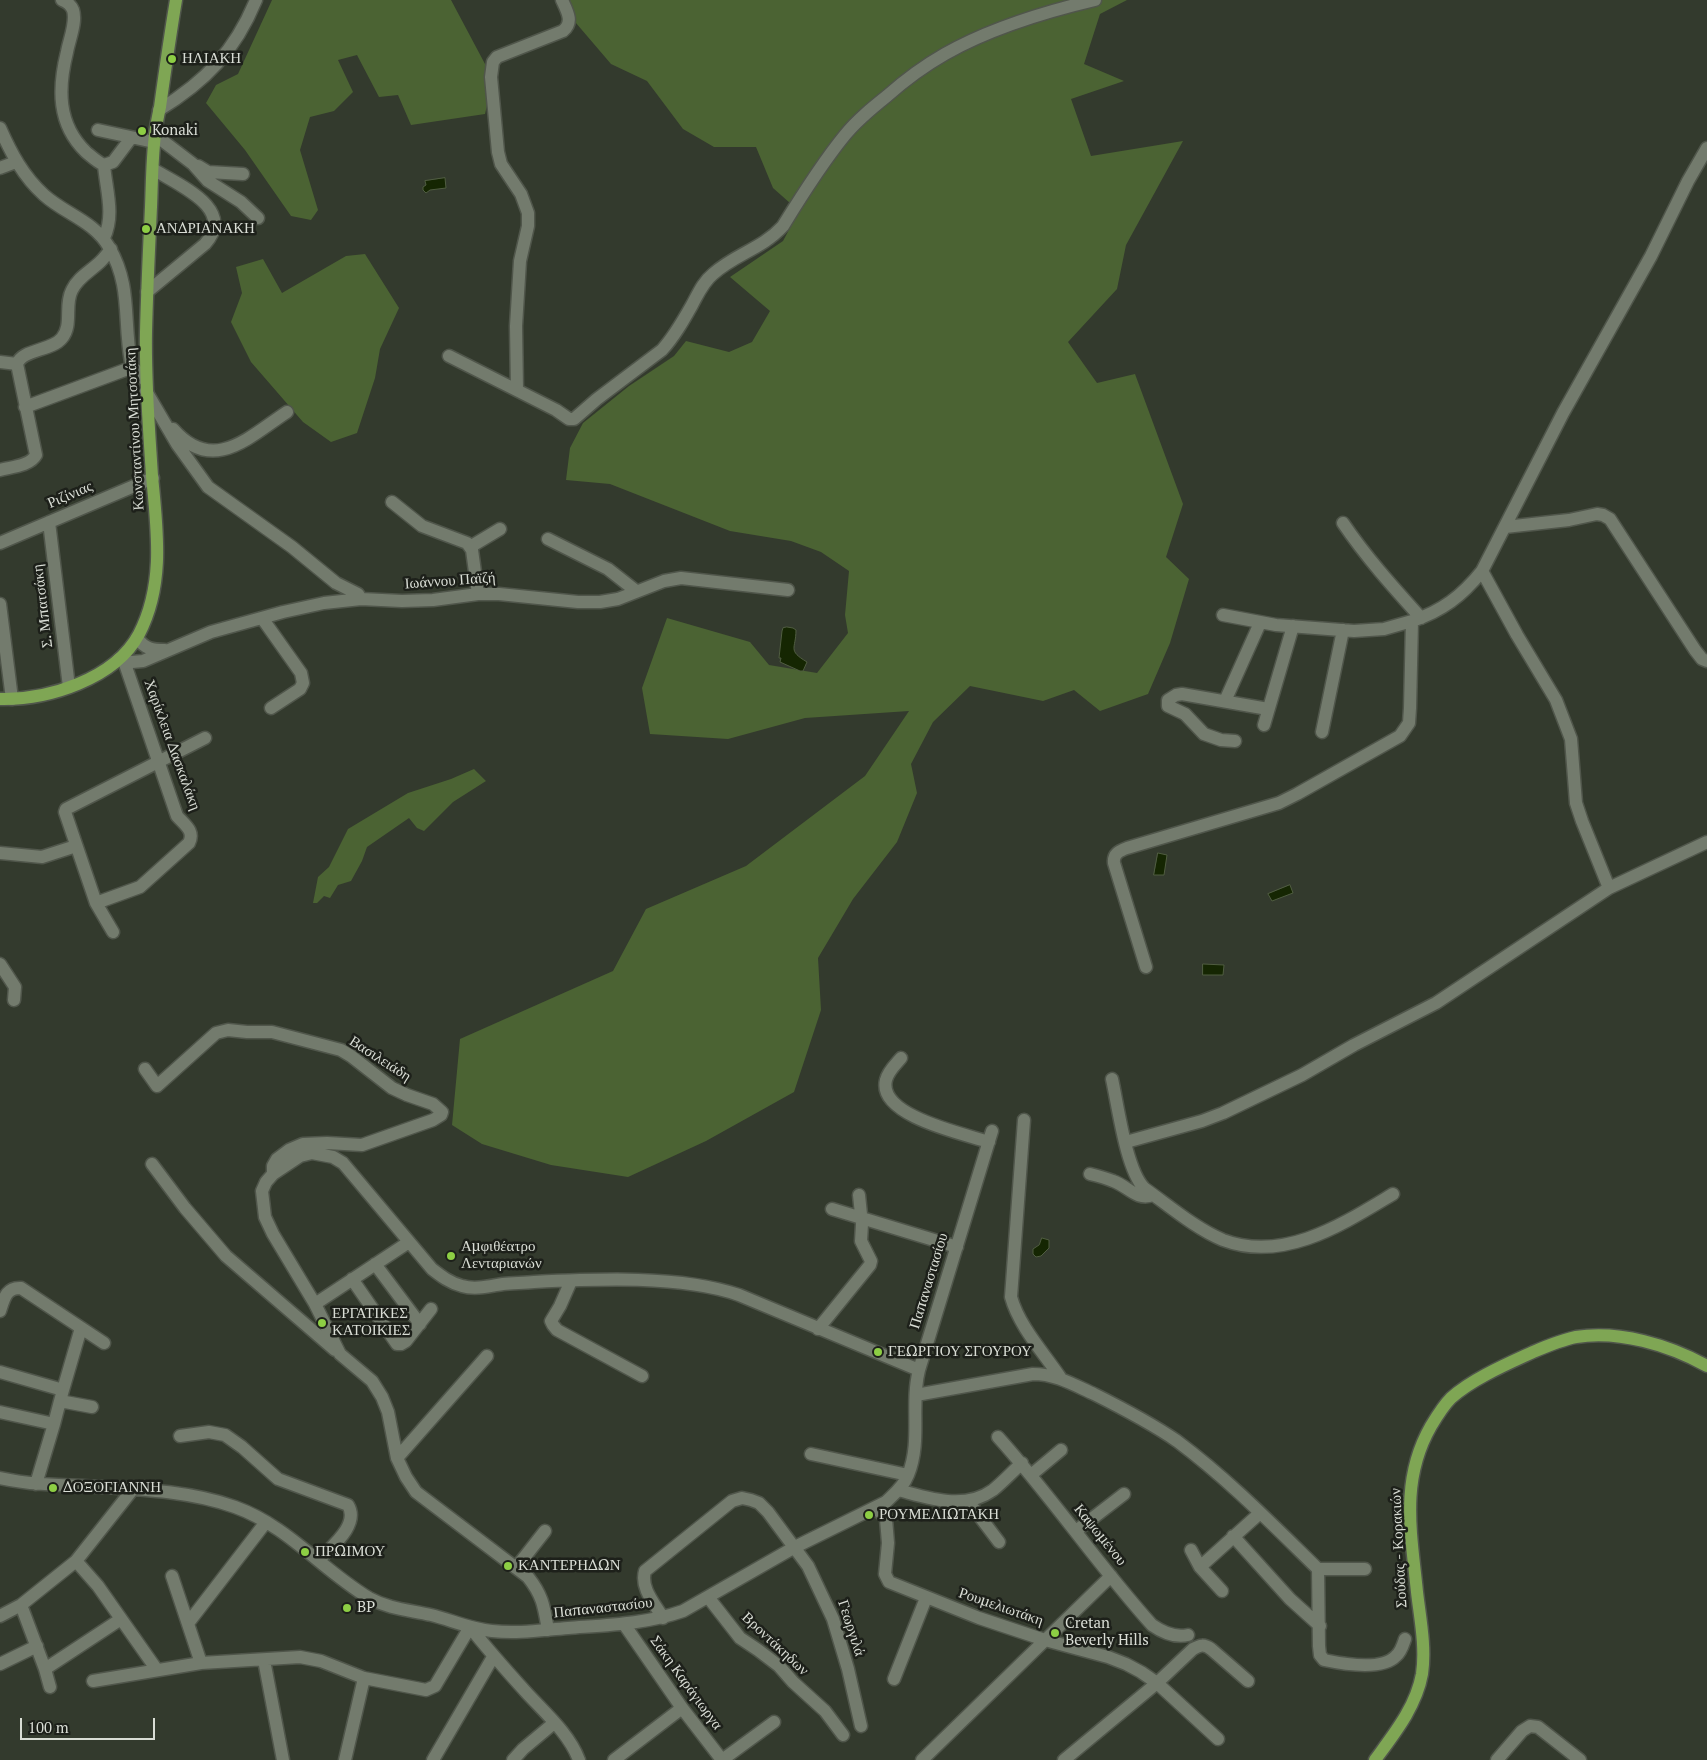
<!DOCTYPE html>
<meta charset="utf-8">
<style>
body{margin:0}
#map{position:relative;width:1707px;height:1760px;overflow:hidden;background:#333a2d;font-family:"PT Serif",serif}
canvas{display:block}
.scale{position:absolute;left:20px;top:1718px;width:135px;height:22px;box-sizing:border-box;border:2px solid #d9ddd5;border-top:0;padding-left:6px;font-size:15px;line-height:18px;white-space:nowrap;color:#d9ddd5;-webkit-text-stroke:4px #1d201a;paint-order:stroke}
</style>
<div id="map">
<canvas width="1707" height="1760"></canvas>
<div class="scale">100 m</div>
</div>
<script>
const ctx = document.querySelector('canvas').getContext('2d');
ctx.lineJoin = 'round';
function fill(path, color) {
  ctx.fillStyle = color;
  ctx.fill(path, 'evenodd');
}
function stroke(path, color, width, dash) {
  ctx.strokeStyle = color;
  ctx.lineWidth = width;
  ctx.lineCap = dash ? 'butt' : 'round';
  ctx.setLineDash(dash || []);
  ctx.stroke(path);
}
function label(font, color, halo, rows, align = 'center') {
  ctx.font = font + ' "PT Serif",serif';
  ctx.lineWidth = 5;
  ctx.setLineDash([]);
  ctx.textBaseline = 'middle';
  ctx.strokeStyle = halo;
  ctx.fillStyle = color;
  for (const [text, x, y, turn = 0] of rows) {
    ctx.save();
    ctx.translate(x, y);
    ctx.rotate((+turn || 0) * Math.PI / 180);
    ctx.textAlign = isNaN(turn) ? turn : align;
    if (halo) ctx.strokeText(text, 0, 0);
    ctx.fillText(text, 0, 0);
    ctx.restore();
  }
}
const green = new Path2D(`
 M272,0H451L493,79L485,114L411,125L398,95L379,97L357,55L338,60L353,92L334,111L310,117L300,150L318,210L311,220L291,216L245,150L206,103L216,85L238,74Z
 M564,0H1127L1100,14L1084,64L1124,81L1071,99L1091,156L1183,141L1126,245L1117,289L1068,342L1097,383L1135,374L1183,504L1166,557L1189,579L1170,643L1148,694L1100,711L1074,690L1043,701L970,686L933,722L911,764L917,793L897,842L853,899L818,958L821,1010L794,1092L706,1141L628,1177L551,1165L482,1144L452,1125L460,1039L613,971L646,909L746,866L865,776L909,711L805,718L728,739L650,734L642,688L667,618L750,642L769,665L817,673L848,633L845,615L849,571L821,552L791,541L730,531L610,484L566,480L570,448L583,423L629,386L674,356L686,341L729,352L752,342L770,311L730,277L783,241L799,211L773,188L756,147H714L683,129L647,81L611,64L570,16Z
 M365,254L399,308L380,349L375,378L357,433L331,442L303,422L251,362L231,322L242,293L236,267L263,259L282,293L346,256Z
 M474,769L486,781L453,802L424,831L417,828L409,818L367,847L362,861L351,881L338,885L330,898L324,896L317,903H313L318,877L329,867L348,829L408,793L451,779Z`);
const water = new Path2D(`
 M445,178L446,188L430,190L426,193L423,190V187L426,185L425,181Z
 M787,627L793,628L796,630C796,649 787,650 807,662L803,671H800L780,662L781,658H779L782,631L783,628Z
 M1158,853L1167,855L1164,875H1154Z
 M1290,885L1293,893L1272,901L1268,894Z
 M1203,964L1224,965L1223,975H1203Z
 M1042,1238L1049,1240V1248L1041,1256L1036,1257L1033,1254V1249L1039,1245Z`);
const minor = new Path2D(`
 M62,0C67,2 71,5 73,10C77,22 69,40 67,52C58,88 57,124 86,152C92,157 97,162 104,165L113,162L131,138
 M159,110C206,81 235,51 256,0
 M0,128C11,153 23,176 44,195C65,214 94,221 109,247C132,286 123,321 131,362L133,367L145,380
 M98,130L154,142
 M155,135L193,164L208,181L241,202L258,218
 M198,166L208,172L243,174
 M0,168L16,162
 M104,238C115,215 106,189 104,165
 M147,292L205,244C237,208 178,185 153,169
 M449,356L556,410L569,419H574L597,399L662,350C674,337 683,321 692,305C698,294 703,282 713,274C735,254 762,249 783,226C802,195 822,163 845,135C857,120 872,108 887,96C905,80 924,66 945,54C991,28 1044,12 1095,0
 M0,362L17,364
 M517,390L516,326L520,261L528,226V213L521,194L501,164L498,152L491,77L493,62L497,57L563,31C574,22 567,11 562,0
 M146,391L177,444L208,487L292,547L336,583L358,594L361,599
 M25,407L133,367
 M173,429C213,475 249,437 287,412
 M0,470C11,467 30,466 36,455L17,364C22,349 52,351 62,338C73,325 64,305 72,290C78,277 91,271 101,261C105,257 108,253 111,249
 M392,502L422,526L467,543L472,550L478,594
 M49,522L69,687
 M1343,523C1366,557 1393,587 1421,618
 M1505,527L1569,520L1597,514L1603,515L1610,519L1695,650L1702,659L1707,661
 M548,539L608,569L636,591
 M0,543L153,478
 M470,547L500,529
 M0,604L12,699
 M1223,615L1276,625L1354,631L1384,629L1412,621
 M262,618L301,673L303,683L300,689L271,708
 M137,638C145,649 152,650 165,650
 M119,659L132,662L143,661L211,632L283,612L324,603L361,599L402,601L433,600L478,594H499L578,602H600L618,599L664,581L681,578L788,590
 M1225,701L1260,623
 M1264,725L1293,626
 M1322,732L1343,630
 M1235,741L1221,740L1204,734L1185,714L1168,706V700L1176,695L1182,694L1268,709
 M0,853L42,857L76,846
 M1609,888L1582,821L1576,803L1571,739L1556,700L1517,635L1482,571L1563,413L1651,256L1688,181L1707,148
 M96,903L140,887L189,843C195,831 185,825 177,816L124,661
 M113,932L96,903L65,812L66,809L205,738
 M0,964L15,987L14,1000
 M1146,967L1114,863C1113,854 1119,851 1127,848L1279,803L1297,794L1400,736L1409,723L1410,708L1412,621C1442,611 1462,596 1482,571
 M901,1058C896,1064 888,1071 886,1080C877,1116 965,1134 989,1142
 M145,1069L157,1086L216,1033L228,1030L247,1032H272L341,1050L351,1056L392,1088L407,1095L433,1104L442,1112L441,1115L433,1120L362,1145L327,1143L303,1144L289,1150L277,1159L273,1166V1174
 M1112,1079C1118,1106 1126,1169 1144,1188C1168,1205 1196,1229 1223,1240C1284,1263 1343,1224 1393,1194
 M1024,1120L1011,1297C1019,1326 1043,1352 1060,1377
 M1126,1142L1202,1121L1223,1113L1302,1075L1354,1045L1436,1003L1609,888L1707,842
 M152,1164L185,1208L226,1256L335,1350
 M1090,1174C1098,1176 1106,1178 1113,1181C1128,1186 1136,1201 1153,1195
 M832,1209L957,1247
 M375,1264L420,1324
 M352,1279L397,1344H401L406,1341L431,1309
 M571,1281L560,1306L551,1321L553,1325L557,1330L642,1376
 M315,1304L409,1242
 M0,1311C4,1299 6,1287 21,1288L104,1343
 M818,1329L870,1265L871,1261L861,1241L862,1224L859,1195
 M0,1372L63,1390L60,1401L92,1407
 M63,1390L81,1328
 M916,1395L1033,1374C1056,1374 1074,1385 1094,1394C1122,1408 1151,1423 1177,1441C1228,1479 1273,1525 1318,1569L1319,1646L1320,1655L1324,1660C1343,1664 1382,1671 1396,1656C1401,1652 1403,1645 1405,1639
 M0,1412L54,1424L60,1401
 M180,1436L209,1432L225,1435L242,1447L278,1479L348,1505C360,1525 331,1547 319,1560
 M998,1437C1052,1497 1098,1565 1152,1625C1162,1632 1175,1638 1188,1635
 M811,1454L908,1475
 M397,1458L487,1356
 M1031,1475L1061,1450
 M0,1478C27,1484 55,1485 83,1486C133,1489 187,1490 235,1507C288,1526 322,1570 369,1598C389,1609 409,1610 431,1615C451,1620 471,1629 492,1631C518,1634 542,1630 568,1628C607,1625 646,1624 683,1611L795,1547L886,1502C894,1494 904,1486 908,1475C922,1441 910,1404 919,1370L992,1131
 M36,1484L54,1424
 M898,1490C929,1498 964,1511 993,1490C1003,1482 1012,1472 1022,1463
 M968,1501L999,1542
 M875,1508L883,1515L886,1519L888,1543L885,1574L889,1582L979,1618L1045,1640L1108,1657L1126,1664L1141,1672L1157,1683L1218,1739
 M1076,1531L1124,1494
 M1233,1536L1290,1599L1320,1626
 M1191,1550L1200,1567L1222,1591
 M76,1561L98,1586L157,1670
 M1200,1567L1260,1513
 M516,1568L545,1531
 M1318,1569H1365
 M172,1576L201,1663
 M708,1597L740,1638L758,1650L779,1666L793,1682L825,1711L843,1735
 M21,1605L45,1669L50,1687
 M0,1616L21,1605L76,1561L133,1489
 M663,1618C655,1604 640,1588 645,1571L732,1501L742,1498L751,1500L759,1503L768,1512L808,1566L833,1619L848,1669L861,1726
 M189,1622L266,1522
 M624,1624L682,1708L722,1760
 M548,1630C544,1607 543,1596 528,1577L416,1492L406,1477L397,1458L388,1412L382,1397L372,1381L340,1354L315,1304L273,1234L265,1217L262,1191L266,1182L273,1174L300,1156L312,1153L333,1157L343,1163L432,1269C441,1276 450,1283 462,1286C475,1290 490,1286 503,1284C513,1283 524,1283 534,1282C596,1279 681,1275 739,1295L919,1370
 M264,1660L283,1760
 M0,1664L37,1646
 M45,1669L121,1619
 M894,1679L926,1598
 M93,1681L201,1663L300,1657L321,1661L364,1678L426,1690L435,1686L470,1627C488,1650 506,1670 525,1691C544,1712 569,1733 579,1760
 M345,1760L364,1678
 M433,1760L493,1657
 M513,1760L523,1749L554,1723
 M614,1760L682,1708
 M722,1760L774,1722
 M922,1760L1111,1576
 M1064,1760L1157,1683L1193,1649C1200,1645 1204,1644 1211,1649L1248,1681
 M1497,1760L1522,1731L1530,1726L1538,1727L1580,1760`);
const major = new Path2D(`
 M0,699C48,700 115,679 139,634C165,584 157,529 152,476C149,428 145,380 146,332C147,290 149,249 151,207C152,183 152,159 155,135C156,126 158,116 160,107C165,71 170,36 176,0
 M1375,1760C1394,1734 1416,1707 1422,1674C1426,1647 1420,1618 1417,1592C1411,1532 1400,1480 1431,1426C1437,1416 1443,1406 1451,1398C1472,1379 1507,1364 1533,1352C1547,1346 1561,1340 1576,1337C1619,1330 1669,1345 1707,1366`);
const markers = [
 [172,59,5,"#8dce44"],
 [142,131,5,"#8dce44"],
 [146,229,5,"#8dce44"],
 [451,1256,5,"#8dce44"],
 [322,1323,5,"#8dce44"],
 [878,1352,5,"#8dce44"],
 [53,1488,5,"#8dce44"],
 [869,1515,5,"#8dce44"],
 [305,1552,5,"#8dce44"],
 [508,1566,5,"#8dce44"],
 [347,1608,5,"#8dce44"],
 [1055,1633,5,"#8dce44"]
];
const poiNames = [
 ["ΗΛΙΑΚΗ",182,59],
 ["Konaki",152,131],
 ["ΑΝΔΡΙΑΝΑΚΗ",156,229],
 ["Αμφιθέατρο",461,1247],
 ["Λενταριανών",461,1264],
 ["ΕΡΓΑΤΙΚΕΣ",332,1314],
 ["ΚΑΤΟΙΚΙΕΣ",332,1331],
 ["ΓΕΩΡΓΙΟΥ ΣΓΟΥΡΟΥ",888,1352],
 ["ΔΟΞΟΓΙΑΝΝΗ",63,1488],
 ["ΡΟΥΜΕΛΙΩΤΑΚΗ",879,1515],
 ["ΠΡΩΙΜΟΥ",315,1552],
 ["ΚΑΝΤΕΡΗΔΩΝ",518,1566],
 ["BP",357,1608],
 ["Cretan",1065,1624],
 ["Beverly Hills",1065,1641]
];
const streetNames = [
 ["Κωνσταντίνου Μητσοτάκη",135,429,-93],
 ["Ριζίνιας",70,495,-23],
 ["Ιωάννου Παϊζή",450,581,-4],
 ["Σ. Μπατσάκη",43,606,-97],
 ["Χαρίκλεια Δασκαλάκη",172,745,70],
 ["Βασιλειάδη",380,1059,33],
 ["Παπαναστασίου",929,1281,-73],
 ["Καψωμένου",1100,1535,51],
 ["Σούδας - Κορακιών",1399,1548,-93],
 ["Ρουμελιωτάκη",1001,1607,19],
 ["Παπαναστασίου",603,1608,-6],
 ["Γεωργιλά",851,1628,72],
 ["Βροντάκηδων",775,1644,43],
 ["Σάκη Καράγιωργα",686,1683,54]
];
fill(green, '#4b6333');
fill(water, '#152602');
stroke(water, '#505d41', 1);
stroke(minor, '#50564b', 15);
stroke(major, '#50564b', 15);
stroke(minor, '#737b6d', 12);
stroke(major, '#7fa654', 12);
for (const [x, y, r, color] of markers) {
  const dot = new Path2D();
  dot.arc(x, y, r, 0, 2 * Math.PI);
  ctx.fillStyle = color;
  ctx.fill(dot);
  stroke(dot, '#1d201a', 2);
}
label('15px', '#d9ddd5', '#1d201a', poiNames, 'left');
label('15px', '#d9ddd5', '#1d201a', streetNames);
</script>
